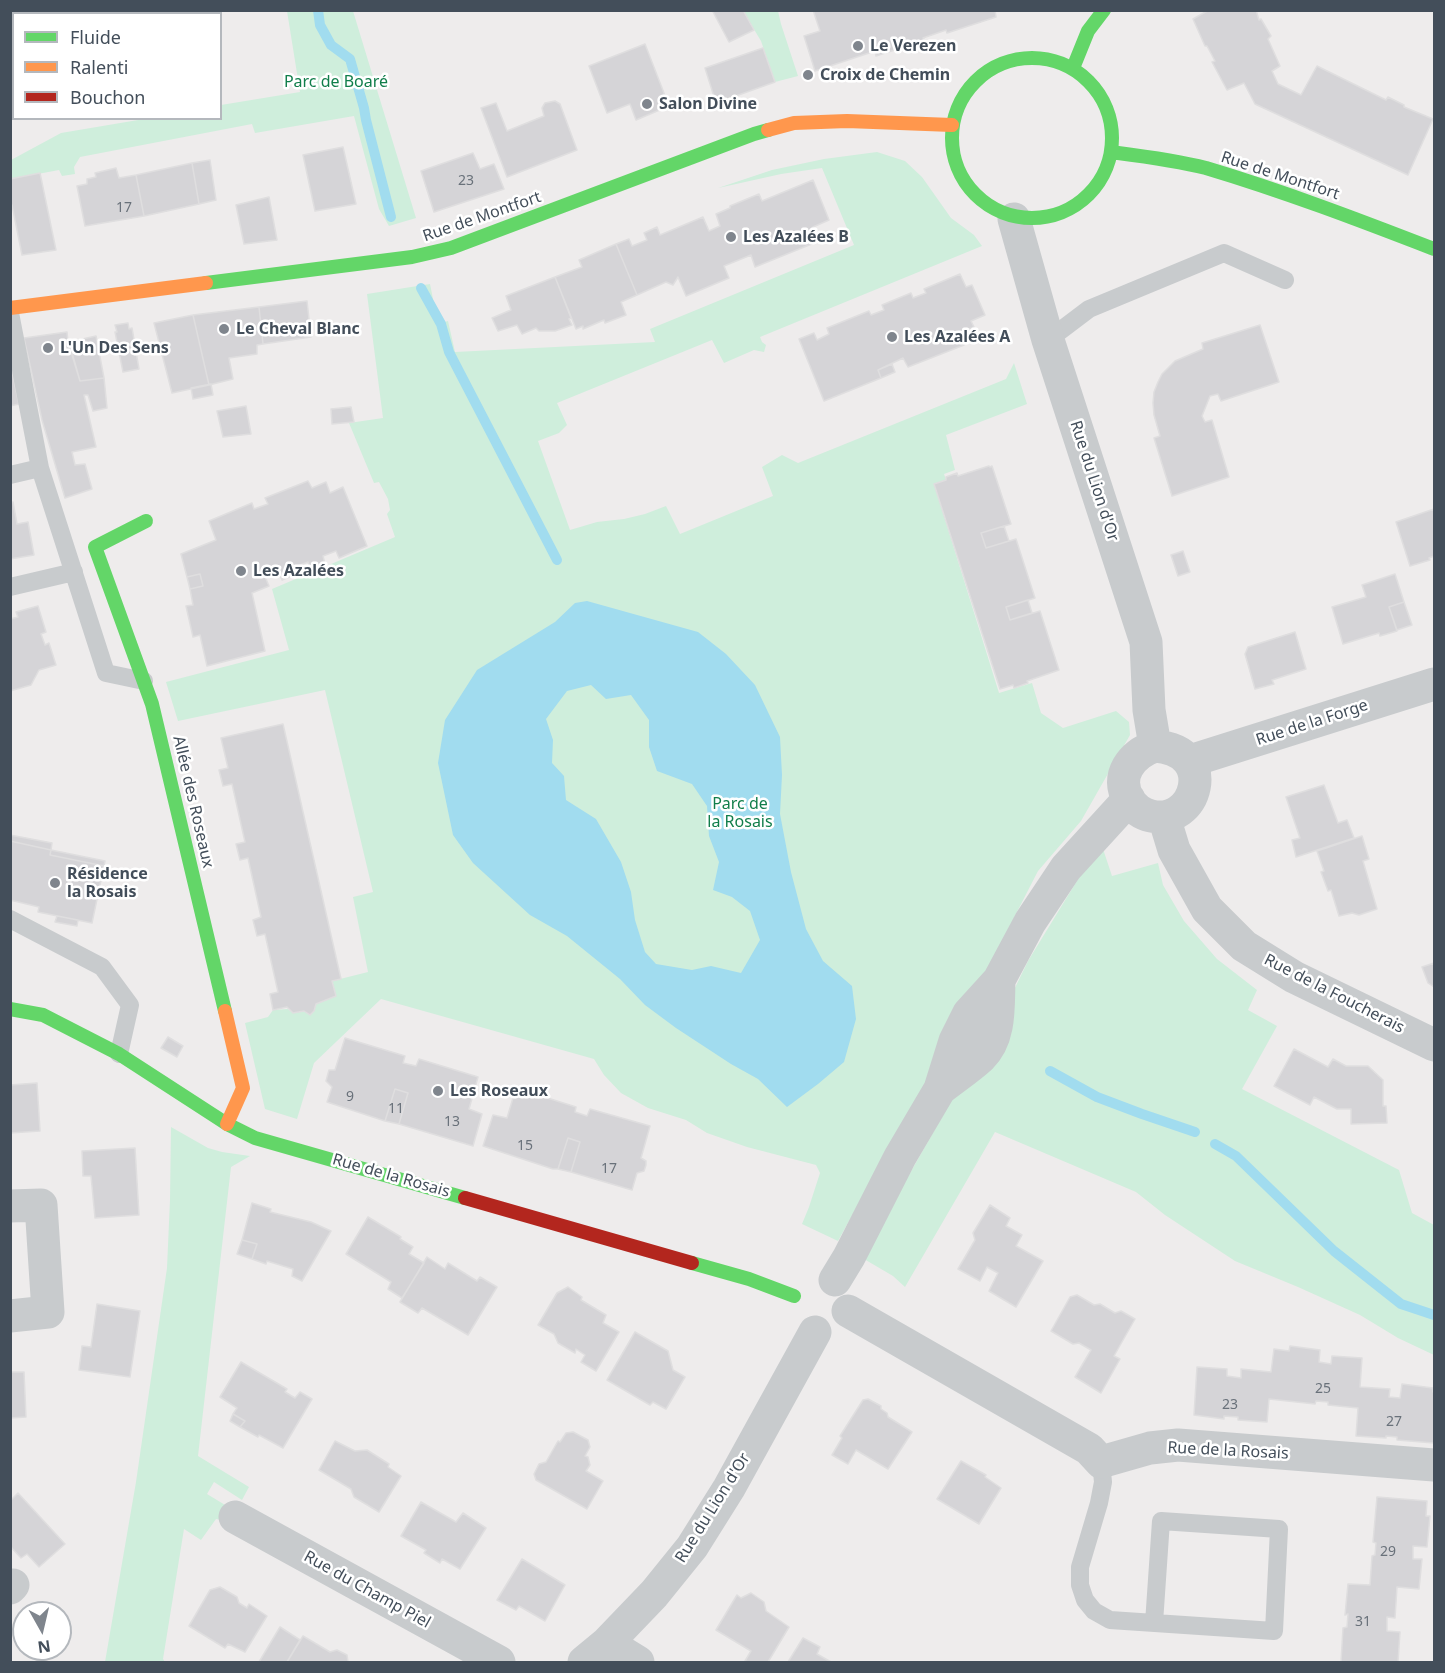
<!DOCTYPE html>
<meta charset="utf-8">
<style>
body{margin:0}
#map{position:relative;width:1445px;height:1673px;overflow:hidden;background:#eeecec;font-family:"Noto Sans",sans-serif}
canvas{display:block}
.frame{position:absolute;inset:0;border:12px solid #434e5a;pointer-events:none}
.legend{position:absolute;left:12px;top:12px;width:210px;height:108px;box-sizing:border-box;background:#fff;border:2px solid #b4b8bd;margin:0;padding:8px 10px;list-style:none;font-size:18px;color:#434e5a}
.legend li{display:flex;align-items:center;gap:12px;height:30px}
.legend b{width:30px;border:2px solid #b4b8bd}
.north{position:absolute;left:12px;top:1601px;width:60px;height:60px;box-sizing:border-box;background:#fff;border:2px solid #b4b8bd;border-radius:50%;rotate:172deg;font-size:16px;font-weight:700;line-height:24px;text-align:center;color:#434e5a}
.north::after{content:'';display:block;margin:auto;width:21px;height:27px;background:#7f858d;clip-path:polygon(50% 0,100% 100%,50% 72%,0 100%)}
</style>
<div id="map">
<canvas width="1445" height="1673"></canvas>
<div class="frame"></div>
<ul class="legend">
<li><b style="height:8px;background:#63d668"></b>Fluide</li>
<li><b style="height:8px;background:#ff974d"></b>Ralenti</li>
<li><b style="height:8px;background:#b3261e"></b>Bouchon</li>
</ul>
<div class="north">N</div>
</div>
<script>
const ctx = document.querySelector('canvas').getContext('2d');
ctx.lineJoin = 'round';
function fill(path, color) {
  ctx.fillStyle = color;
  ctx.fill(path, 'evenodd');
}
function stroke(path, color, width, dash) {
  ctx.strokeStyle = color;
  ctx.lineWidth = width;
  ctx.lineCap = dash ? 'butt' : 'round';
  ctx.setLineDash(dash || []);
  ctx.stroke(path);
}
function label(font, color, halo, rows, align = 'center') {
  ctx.font = font + ' "Noto Sans",sans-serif';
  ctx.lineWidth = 5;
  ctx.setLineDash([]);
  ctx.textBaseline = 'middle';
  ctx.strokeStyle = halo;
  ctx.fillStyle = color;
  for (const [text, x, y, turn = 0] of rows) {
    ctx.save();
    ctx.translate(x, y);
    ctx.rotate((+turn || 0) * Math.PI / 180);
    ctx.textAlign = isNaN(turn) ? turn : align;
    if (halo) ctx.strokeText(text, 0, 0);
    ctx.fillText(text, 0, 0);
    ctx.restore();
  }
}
const green = new Path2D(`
 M287,11H353L416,218L389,226L379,209L354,116L255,133L252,124L80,157L74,167L75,174L62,176L59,170L11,179V160L61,133L144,119L220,118L221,105L300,92Z
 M743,11H778L781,24L798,76L775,82L761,41Z
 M877,152L905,161L922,177L951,218L974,235L982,246L760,337L762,342L766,345L764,352L754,350L724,363L712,340L557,403L567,425L559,433L538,441L570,530L597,522L624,519L645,514L666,506L680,534L773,496L762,467L782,455L798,463L1006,379L1014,363L1027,404L946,435L955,470L944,474L946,480L934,484L999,693L1032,683L1041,713L1063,728L1116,711L1129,722L1130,735L1081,821L1038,871L984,976L838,1241L802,1224L809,1207L820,1173L816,1165L747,1147L707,1133L686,1120L648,1108L621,1093L604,1075L594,1059L381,999L314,1063L297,1119L265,1109L245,1023L268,1017L273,1010L288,1009L293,1013L304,1011L310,1015L314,1011L316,1004L336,996L332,981L368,972L353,897L373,892L325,690L178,721L166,682L289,650L272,589L395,537L387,514L390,510L388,499L379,482L374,483L349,423L383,418L367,294L430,284L438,324L448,321L455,352L655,342L650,329L854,245L822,168L781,174L718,188L772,170L824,159Z
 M1103,849L1112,876L1158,863L1163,885L1184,921L1217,959L1257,990L1248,1010L1277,1026L1242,1089L1399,1170L1412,1213L1434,1225V1355L1398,1338L1360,1315L1298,1287L1235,1261L1165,1215L1136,1192L995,1132L905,1287L893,1276L864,1259L869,1245L1012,994L1028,961L1083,871Z
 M171,1127L208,1148L222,1152L250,1156L231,1167L198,1456L249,1487L242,1500L214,1482L207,1494L235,1511L231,1522L216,1519L201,1540L184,1529L163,1659L165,1662H105L136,1482L167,1268L170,1200Z`);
const water = new Path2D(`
 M587,601L698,632L726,654L755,685L780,737L782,775L780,814L791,872L806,929L823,961L852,986L856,1019L844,1062L818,1084L787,1107L758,1079L731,1064L676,1028L645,1005L620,979L567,936L530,915L473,863L453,835L438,763L445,720L477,670L555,622L575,603ZM591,685L606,699L631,695L649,720V747L657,771L692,784L707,806L709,836L719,862L713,890L732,897L750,911L760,940L741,973L711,966L692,970L656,964L645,952L635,920L631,892L621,862L596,819L566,800L564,776L552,763L553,740L546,719L567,691Z`);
const stream = new Path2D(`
 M318,10L320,25L331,45L350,59L364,108L366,120L391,217
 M421,288L441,324L449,352L557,560
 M1050,1071L1097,1097L1142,1114L1195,1132
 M1215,1144L1236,1156L1334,1251L1401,1304L1434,1315`);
const building = new Path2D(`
 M712,10H743L754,30L729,42Z
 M813,10H995L996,17L947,33L946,30L923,38L925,40L876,56L875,51L815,71L804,36L820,31Z
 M1209,10H1256L1259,20L1261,19L1271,36L1268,39L1280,66L1272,71L1278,84L1301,95L1317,66L1386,100L1388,97L1404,105V107L1433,119L1408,175L1255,104L1244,83L1227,90L1212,62L1215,61L1207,46H1205L1193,19Z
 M645,44L669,106L636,120L630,104L607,113L589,66Z
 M763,48L775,82L716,103L705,68Z
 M555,101L560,104L577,150L507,177L481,108L496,103L507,131L544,116L542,108L545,103Z
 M343,147L356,204L315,211L303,155Z
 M473,153L480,169L494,164L504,189L434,212L421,171Z
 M210,160L216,200L199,204L192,163Z
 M192,163L199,204L144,216L136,175Z
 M116,168L119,178L136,175L144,216L85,226L77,186L87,184V179L96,177L95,173Z
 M40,173L56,250L22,255L12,205H10V179Z
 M813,180L829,220L813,227L819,241L755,267L751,255L724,266L729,278L686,296L678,277L673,285L666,282L637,295L616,244L629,239L632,246L647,240L644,233L657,227L660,235L703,217L709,231L720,226L716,214L730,208V206L759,194L762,201Z
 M269,197L277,240L244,244L236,205Z
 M616,244L637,295L621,302L626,315L605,323L604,320L583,329V326L576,329L555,277L582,267L579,260Z
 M960,274L966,287L972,285L985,315L971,321L974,327L959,333L964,345L908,367L903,358L878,370L881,378L824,401L799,339L814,333L817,340L829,334L827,328L869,311L871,315L884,310L882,305L911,293L913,298L926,293L924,289Z
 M555,277L571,318L569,319L572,325L555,331H539L536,328L522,334L517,325L498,331L492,318L511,310L506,296Z
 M307,301L311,337L263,344L259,307Z
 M259,307L263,344L257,345V354L229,358L233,379L209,385L193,315Z
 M193,315L209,385L172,393L154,323Z
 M128,323L129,329L132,328L139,369L123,372L115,332H117L115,325Z
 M1260,325L1279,382L1221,401L1218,394L1210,396L1202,416L1205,422L1212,420L1229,477L1172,496L1154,438L1160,436L1154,415L1153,403L1154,392L1158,382L1162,374L1175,361L1203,349L1202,343Z
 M67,332L68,342L80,381L104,378L107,408L93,411L88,395H84L96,447L72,452L75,465L85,464L92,489L65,498L42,420L24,338Z
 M96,336L104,378L80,381L69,342Z
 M892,364L895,372L881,378L878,370Z
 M10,372H12L19,404L10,406Z
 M211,384L213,395L193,399L191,388Z
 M246,406L251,434L223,437L217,411Z
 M351,407L354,422L332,424L331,409Z
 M989,466L990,467L992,466L1011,524L981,533L986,548L1016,539L1035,598L1006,607L1010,620L1040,611L1059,670L1027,681L1028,683L1014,688L1013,685L1000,689L934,484L946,480V477L957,473L958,476Z
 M308,481L312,488L326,482L330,493L343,487L367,546L339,558L336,551L323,556L325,564L310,569L308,562L295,567L297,574L282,580L279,573L266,579L269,586L252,593L265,651L207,666L200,635L193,637L186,606L193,605L190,589L203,586L200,574L187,577L181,554L216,540L209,521L252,503L254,509L268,504L265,498Z
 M13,502L17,524L28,522L34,555L10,559V503Z
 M1434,509V556L1429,558L1430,560L1410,566L1396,522Z
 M1004,526L1009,541L986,548L981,533Z
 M1183,551L1190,572L1178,576L1171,555Z
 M200,574L203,586L190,589L187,577Z
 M1395,574L1404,602L1389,607L1397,631L1380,636L1379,633L1343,644L1332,607L1366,597L1362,585Z
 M1028,600L1032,613L1010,620L1006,607Z
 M1404,602L1412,625L1397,630L1389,607Z
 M38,606L46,632L41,634L45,645L49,643L56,665L39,670L31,685L10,691V619L18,617L16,612Z
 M1295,632L1306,669L1272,680L1274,684L1255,689L1245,654L1248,647Z
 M283,724L341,979L332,981L336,996L316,1004L314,1011L310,1015L304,1011L293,1013L287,1007L273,1010L270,994L278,992L265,934L257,936L253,920L261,917L248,858L240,860L236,844L245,842L232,784L223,786L219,770L228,768L221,738Z
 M1324,785L1338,823L1347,820L1354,838L1296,857L1292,840L1300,838L1286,797Z
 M10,835L52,843L51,850L10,841Z
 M1362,836L1369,859L1363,861L1377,909L1359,915L1352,913L1339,916L1331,890L1328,891L1321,872L1324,871L1317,851Z
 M10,841L51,850L50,855L104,866L92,923L38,912L39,907L10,900Z
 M51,850L105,861L104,866L50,855Z
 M57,916L78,920L77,926L55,922Z
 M1434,963V987L1428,983L1422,967Z
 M168,1037L183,1046L177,1057L161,1048Z
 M345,1038L405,1056L403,1063L416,1066L419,1059L478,1077L469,1109L482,1114L473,1146L399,1124L408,1093L395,1089L385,1121L327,1102L332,1087L326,1081L329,1070H335Z
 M1294,1049L1328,1067L1333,1059L1346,1066H1368L1383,1080V1106H1386L1387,1123L1351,1124V1109H1337L1314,1097L1310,1105L1274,1086Z
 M37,1083L40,1131L10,1133V1085Z
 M516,1088L576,1107L575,1112L587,1116L590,1109L650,1126L641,1158L646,1161V1165L644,1171L637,1173L632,1190L571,1172L580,1142L568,1138L558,1169H553L483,1146L493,1115L507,1118Z
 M395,1089L408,1093L399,1124L385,1121Z
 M568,1138L580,1142L571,1172L558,1169Z
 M135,1148L139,1215L95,1218L91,1176H83L82,1151Z
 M252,1203L271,1209L270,1212L311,1222L331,1231L302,1281L292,1276L293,1269L267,1261L266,1264L252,1259L257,1244L242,1240Z
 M990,1205L1010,1218L1006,1226L1022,1235L1016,1246L1043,1261L1016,1307L989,1291L998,1273L987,1267L980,1281L958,1269L975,1240L973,1233Z
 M368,1217L401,1237L400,1239L413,1247L409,1254L424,1263L402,1298L388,1289L391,1282L346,1254Z
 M242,1240L257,1244L252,1259L237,1254Z
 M427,1257L445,1269L448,1263L477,1281L480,1277L497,1287L468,1335L422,1308L418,1313L400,1302Z
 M568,1287L582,1297L581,1300L606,1315L603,1323L619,1332L596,1371L581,1362L585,1355L576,1349L575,1353L558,1343L554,1334L538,1325L557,1293Z
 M1077,1295L1094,1305L1100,1304L1115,1313L1121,1311L1135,1319L1114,1356L1120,1359L1101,1393L1075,1377L1091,1350L1079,1343L1073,1344L1051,1331L1070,1297Z
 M97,1304L140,1311L130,1377L79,1370L82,1346L91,1347Z
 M635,1332L668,1351L673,1370L685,1377L666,1409L653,1402L650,1405L607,1380Z
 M1290,1346L1320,1350L1319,1362L1331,1364L1332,1356L1362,1358L1360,1387L1390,1389L1389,1397L1400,1398L1402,1384L1433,1388V1392H1434V1443L1397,1440V1437L1386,1436V1438L1356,1436L1358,1408L1328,1405V1402L1316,1401L1315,1404L1269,1399L1267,1422L1238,1420V1417L1224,1416V1419L1194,1415L1197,1367L1227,1369V1376L1241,1378V1369L1271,1372L1274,1349L1289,1351Z
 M241,1362L287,1389L285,1392L295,1398L300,1392L312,1399L283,1448L259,1435L258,1437L240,1427L245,1421L233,1414L237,1408L220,1397Z
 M10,1372H24L26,1417L10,1418Z
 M868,1399L881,1406V1409L887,1413L888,1417L912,1432L888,1469L856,1450L848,1464L832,1455L842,1438L840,1436L863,1400Z
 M233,1414L245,1421L240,1427L230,1421Z
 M573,1432L588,1440L590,1447L585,1456L588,1457L590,1465L586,1471L603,1481L587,1509L536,1480L534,1474L539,1464L546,1462L558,1441L560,1442L566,1433Z
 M335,1441L355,1451L367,1450L389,1464L388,1467L401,1476L379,1512L354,1497L351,1489L319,1470Z
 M961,1461L986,1475L985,1477L1001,1488L979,1524L937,1499Z
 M18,1493L65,1544L39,1567L27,1554L21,1558L10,1546V1501Z
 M1377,1497L1427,1501L1426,1516H1430L1427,1547L1413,1546V1559H1422L1419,1589L1397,1587L1395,1618L1387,1617V1631L1400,1632L1398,1662H1341L1343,1628L1347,1627L1348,1614L1345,1615L1348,1584L1370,1585L1372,1556L1375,1555L1376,1543L1373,1542Z
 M421,1502L456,1522L463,1513L486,1528L460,1569L442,1559L440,1563L424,1553L426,1550L401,1536Z
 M522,1559L565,1585L545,1621L519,1606L516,1610L497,1600Z
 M220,1587L237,1597L239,1603L247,1608L249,1604L267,1616L245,1652L228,1644L225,1648L189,1626L210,1590Z
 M751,1593L764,1602L766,1611L789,1627L768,1662H749L745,1661L751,1651L716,1630L737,1595L741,1598Z
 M280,1627L300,1640L287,1662H259Z
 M303,1636L330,1652L337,1650L347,1655L348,1662H287Z
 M803,1638L820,1647L817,1654L831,1662H788Z`);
const lane = new Path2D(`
 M10,313L40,468L106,673L144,681
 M1048,340L1089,309L1224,253L1285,280
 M10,475L40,468
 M10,587L74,572
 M10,919L102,967L130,1005L119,1054
 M1101,1462L1103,1482L1099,1503L1080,1567V1585L1085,1600L1094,1611L1110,1620L1274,1631L1279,1529L1161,1521L1154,1623`);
const street = new Path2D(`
 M1014,219L1048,340L1146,642L1149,710L1155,746
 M1155,746C1220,751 1196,827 1151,816C1142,814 1134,808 1129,800C1114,776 1132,754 1155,746Z
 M1190,761L1434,684
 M1164,817L1174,850L1207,909L1244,946L1294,977L1434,1045
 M940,1089C954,1078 969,1068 981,1057C1001,1038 998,1005 999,980
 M10,1206L41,1205L48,1312L10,1316
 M835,1280L849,1257L900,1157L940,1089L955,1041L969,1013L999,980L1030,922L1066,868L1129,799
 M848,1311L1089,1449L1101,1462L1150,1448L1178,1445L1434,1465
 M235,1517L499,1662
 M10,1588L13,1585
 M607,1643L638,1662
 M584,1662L607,1643L654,1594L692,1547L729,1488L815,1332`);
const fast = new Path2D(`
 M952 138a80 80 0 1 1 160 0a80 80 0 1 1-160 0Z
 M1073,68L1088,31L1104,10
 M1111,152C1142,156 1175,160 1206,168C1283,191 1359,220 1434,249
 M206,283L412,257L451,248L754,134L768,130
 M146,521L95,547L152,704L225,1011
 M10,1009L43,1015L119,1054L227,1124L255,1138L465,1198
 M692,1263L749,1279L794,1296`);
const slow = new Path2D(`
 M768,130L794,123L847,121L952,125
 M10,308L206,283
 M225,1011L243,1088L227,1124`);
const jam = new Path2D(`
 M465,1198L692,1263`);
const markers = [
 [858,46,6,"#7f858d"],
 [808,75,6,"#7f858d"],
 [647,104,6,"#7f858d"],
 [731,237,6,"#7f858d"],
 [224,329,6,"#7f858d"],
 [892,337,6,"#7f858d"],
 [48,348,6,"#7f858d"],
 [241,571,6,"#7f858d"],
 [55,883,6,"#7f858d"],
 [438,1091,6,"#7f858d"]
];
const numberNames = [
 ["23",466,181],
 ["17",124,208],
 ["9",350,1097],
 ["11",396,1109],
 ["13",452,1122],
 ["15",525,1146],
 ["17",609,1169],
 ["25",1323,1389],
 ["23",1230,1405],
 ["27",1394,1422],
 ["29",1388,1552],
 ["31",1363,1622]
];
const poiNames = [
 ["Le Verezen",870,46],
 ["Croix de Chemin",820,75],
 ["Salon Divine",659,104],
 ["Les Azalées B",743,237],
 ["Le Cheval Blanc",236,329],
 ["Les Azalées A",904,337],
 ["L'Un Des Sens",60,348],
 ["Les Azalées",253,571],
 ["Résidence",67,874],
 ["la Rosais",67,892],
 ["Les Roseaux",450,1091]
];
const parkNames = [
 ["Parc de Boaré",336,82],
 ["Parc de",740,804],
 ["la Rosais",740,822]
];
const streetNames = [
 ["Rue de Montfort",1280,176,18],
 ["Rue de Montfort",482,217,-19],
 ["Rue du Lion d'Or",1094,481,72],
 ["Rue de la Forge",1312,723,-18],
 ["Allée des Roseaux",193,802,77],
 ["Rue de la Foucherais",1334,994,27],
 ["Rue de la Rosais",391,1176,16],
 ["Rue de la Rosais",1228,1451,3],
 ["Rue du Lion d'Or",713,1508,-58],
 ["Rue du Champ Piel",367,1590,29]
];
fill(green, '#cfeedc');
fill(water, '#a1dcef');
stroke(stream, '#a1dcef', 10);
fill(building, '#d5d4d7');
stroke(building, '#dfdedf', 1.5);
stroke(lane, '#c8cbcd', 18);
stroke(street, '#c8cbcd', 33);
stroke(fast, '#63d668', 14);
stroke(slow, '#ff974d', 14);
stroke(jam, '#b3261e', 14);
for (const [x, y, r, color] of markers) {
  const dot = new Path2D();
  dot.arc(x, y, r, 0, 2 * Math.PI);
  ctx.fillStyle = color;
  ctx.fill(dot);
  stroke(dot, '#fff', 2);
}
label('14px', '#69717a', null, numberNames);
label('bold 16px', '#434e5a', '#fff', poiNames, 'left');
label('16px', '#117e4b', '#fff', parkNames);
label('16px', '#434e5a', '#fff', streetNames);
</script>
